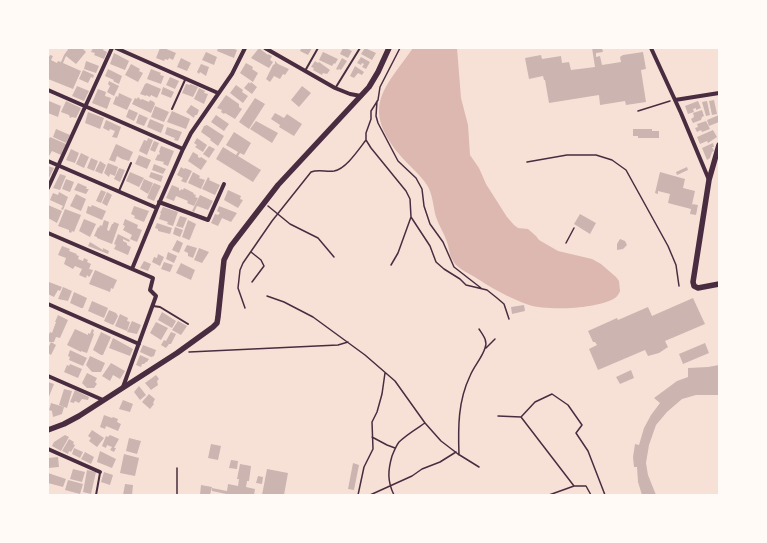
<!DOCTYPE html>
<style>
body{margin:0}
#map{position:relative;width:767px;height:543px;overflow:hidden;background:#f7e1d7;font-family:Karla,sans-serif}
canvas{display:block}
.frame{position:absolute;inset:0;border:49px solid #fffaf5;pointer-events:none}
</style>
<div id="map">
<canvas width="767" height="543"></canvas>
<div class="frame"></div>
</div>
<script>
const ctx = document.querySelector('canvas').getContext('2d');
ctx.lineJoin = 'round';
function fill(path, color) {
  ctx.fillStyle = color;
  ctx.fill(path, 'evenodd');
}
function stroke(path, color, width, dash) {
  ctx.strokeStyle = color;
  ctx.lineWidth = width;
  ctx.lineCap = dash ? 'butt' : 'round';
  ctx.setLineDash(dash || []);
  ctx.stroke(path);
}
const water = new Path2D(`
 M413,48H457L461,98L468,125L470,155L479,168L486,184L507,217L514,225L518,228L528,229L536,236L539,240L558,251L592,259L601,264L616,277L619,281L620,291C619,293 618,296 615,298C598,309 548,311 529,305C509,298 490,287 473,276C466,272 455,267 452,259C449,254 449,247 447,242C444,233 439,226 436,217C433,206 433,195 427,185C420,174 407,164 399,154C361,107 384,89 413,48Z`);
const building = new Path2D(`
 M69,48H82L86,52L76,64L66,56L63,63L81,71L73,89L48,79V59L50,55L53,56L51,60L57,63L58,61L61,62L64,55Z
 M93,48H104L103,50L107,52L104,59L94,55L95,53L91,52Z
 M160,48H164L176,53L173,60L169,58L168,60L165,59L164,61L156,58Z
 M218,48H232L237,50L234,58L217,51Z
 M259,48L268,55V54L272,56L270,60L273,62L269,68L251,58Z
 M299,48H312L308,55L300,51L301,49Z
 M343,48H346L352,51L348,58L340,54Z
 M365,48L376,53L372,60L361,54Z
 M592,48H602L603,52L596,53V57L600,56L602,65L621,62L620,57L623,55L643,52L646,69L641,70L646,102L626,105L625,101L600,105L599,95L549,103L545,80H544L543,76L529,79L525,58L541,55L542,59L561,56L562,63L569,62L571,70L595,67Z
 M206,52L217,57L214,65L202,60Z
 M323,52L338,59L335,64L334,63L332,66L319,60Z
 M114,53L129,61L125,70L110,64Z
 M361,57L370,62L366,69L362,67L364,64L362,63L361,65L357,63Z
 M181,58L191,63L187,71L177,67Z
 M342,58L347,61L341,70L339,69L338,70L336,69Z
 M86,61L99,66L96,73L84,69Z
 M275,61L278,64L289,69L285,75L283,74L280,79L274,76L270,82L266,79L273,65L275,64Z
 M315,61L318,63L319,62L330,70L327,74L323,73L322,75L313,70L314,68L311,67Z
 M246,63L253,67L252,69L258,73L253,82L240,73Z
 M131,64L140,69L139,71L143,73L138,82L125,75Z
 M201,64L209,67L206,76L200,72L199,74L197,72Z
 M355,66L364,72L362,75L358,73L354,78L350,76Z
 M108,69L122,76L119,84L113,81L114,80L105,76Z
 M151,69L161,73L160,75L164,76L161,84L147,79Z
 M83,70L94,75L93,78L91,77L88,83L79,79Z
 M170,77L179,81L175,89L166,85Z
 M109,81L119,86L114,96L107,92L110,86L108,84Z
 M249,82L250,84L251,82L257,87L252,94L244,88Z
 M147,83L161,89L157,98L151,95L150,97L146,95V96L140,94L145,84Z
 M186,84L190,85V84L198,87L193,97L182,93Z
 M236,85L243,90L242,92L248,96L243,103L230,93Z
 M77,86L89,91L84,101L72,96Z
 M302,86L311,93L299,107L291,100Z
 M163,87L174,92L171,98L161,94Z
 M199,88L205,91L204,93L208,94L204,104L194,99Z
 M98,89L106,92L105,96L111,98L107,109L92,103Z
 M119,93L132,99L127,110L113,104L116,96L118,97Z
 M226,95L239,104V107L242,109L235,119L225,113L224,114L221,112L222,110L217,108Z
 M138,97L141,100L142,99L149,102L150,100L154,102L155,104L151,113L132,104L135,98L137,99Z
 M255,98L265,104L249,129L239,122Z
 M714,100L717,114L712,115L709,101Z
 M49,101L61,106L58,117L48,113Z
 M66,101L81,108L76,118L72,117L70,118L69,115L61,112Z
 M698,101L701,108L696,110V108L693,109L694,112L688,114L685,106Z
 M707,101L710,115L706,116L702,102Z
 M191,105L199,110L197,115H195L194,118L186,112Z
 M155,106L169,112L164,122L151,117Z
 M129,109L138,113L134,121L126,117Z
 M702,110L704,116L702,117L701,120L693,123L691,119L694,117L693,113Z
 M172,111L190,119L186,129L167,122Z
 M88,112L104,118L100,129L85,123Z
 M275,113L284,118L287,114L302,124L294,136L279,127L280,125L271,119Z
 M139,114L148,118L144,126L136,123Z
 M216,115L229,124L224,131L211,122Z
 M719,115V122L709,126L707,120Z
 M150,119L164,125L161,133L147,127Z
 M106,120L121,127L117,138L112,137L115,131L110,129L109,131L103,128Z
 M256,121L278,133L272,143L250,129Z
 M706,121L710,129L702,132L701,130L697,132L695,128L698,127L697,124Z
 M207,125L224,136L218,146L210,140L211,139L201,132L204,126Z
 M167,127L182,132L178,141L174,140L175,138L172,137L165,134Z
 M56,129L70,135L66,143L53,137Z
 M633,129H652V131H659V138H638V136H633Z
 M713,130L717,137L708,143L707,141L700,144L697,137Z
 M234,132L251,143L244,155L240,153L238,156L261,170L253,182L216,159L223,147L236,155L238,152L226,145Z
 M50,137L66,144L61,155L52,151L49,156L48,155V141Z
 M148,138L153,140L147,155L139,151L144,140L147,141Z
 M197,138L207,145L203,152L195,147L197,145L194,143Z
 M154,141L159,143L155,152L150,150Z
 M713,143L714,147H712L714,151L712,152L710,158L707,160L702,148Z
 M116,144L133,152L129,161L122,159L117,156L115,162L109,160Z
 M161,146L174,151L168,166L163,164L164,162L155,160L158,154L159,155L160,153L159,152Z
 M209,146L215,149L209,158L203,154Z
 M71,149L79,153L75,163L66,160Z
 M193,152L198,155V157L200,158L201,157L207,161L201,170L188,161Z
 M81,153L89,157L84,168L76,164Z
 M139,155L151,160L147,169L135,164Z
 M91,158L98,161L94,171L87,168Z
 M100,161L106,165L102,174L95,171Z
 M108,163L118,167L115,176L110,174L109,177L104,173Z
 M154,164L166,169L163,174L152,170Z
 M48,166L54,168L49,178H48Z
 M181,167L184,169L185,168L192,171L186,183L181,181L183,178L177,175Z
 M687,167L688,170L677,175L676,172Z
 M119,168L125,170L120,182L114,179Z
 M130,172L144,178L139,187L126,181Z
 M151,172L163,176L161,182L149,177Z
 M193,172L200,176L199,178L205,180L201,189L188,183Z
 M660,172L685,179L683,188L695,191L691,209L668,203L670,194L658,191V194L655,193Z
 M60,174L66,176L60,190L53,188Z
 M208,177L210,179L209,180L220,185L215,195L202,189Z
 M66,179L74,182L70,192L62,189Z
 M144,179L153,183L148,194L140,189Z
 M78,183L87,187L86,189H89L86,194L74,190Z
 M154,183L161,186L154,201L147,198L151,188L153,189L151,188Z
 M172,185L179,188V190L180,191L181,189L183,190L184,188L194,193L193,194L196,195L195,197L192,196L198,198L194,206L187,203L188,201L176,196L174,201L166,198Z
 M101,190L106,192L101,203L96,201Z
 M228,190L241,196L240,199L243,200L238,208L224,200Z
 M59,192L68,197L63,210L61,209L63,206L50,200L53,193L58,195Z
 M107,192L112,195L107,206L102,203Z
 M76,194L86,199L81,211L70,206Z
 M200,195L213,201L208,210L197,206L194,212L192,211Z
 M692,204L698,205L696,215L690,214Z
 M48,205L62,211L57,223L48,218Z
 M92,205L106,211L102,220L86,213L88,206L91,207Z
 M134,206L149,211L144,222L134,218L135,216L131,214Z
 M219,206L237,213L231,222L222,218L218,226L211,223L215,214L218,215L220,213L217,211Z
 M163,207L178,212L173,226L167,224L168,222L159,219L161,213H160Z
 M65,209L81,215L74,232L72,231L71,233L69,232V230L58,226Z
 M580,214L596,223L590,234L574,224Z
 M180,216L187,218L183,228L176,226Z
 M84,219L96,224L90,237L79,231Z
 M125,219L138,225L137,228L142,230L137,242L130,239L132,235L123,230L125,226L123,225Z
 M104,220L109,222L107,230L109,231L112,224H113L114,222L119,224L112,244L97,238V237L94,236L98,227L99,228L100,225L102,226Z
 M188,220L196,224L190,239L189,240L182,237Z
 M157,223L172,228L170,234L158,231V229L155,228Z
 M175,227L183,230L180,237L173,234Z
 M118,234L130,240L129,242L123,239V241L127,243V245L131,247L128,255L114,249L116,245L114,244Z
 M620,239L625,241L627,245L623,249L617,250V244Z
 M177,240L183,243L179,253L172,250Z
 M90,242L103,250V248L109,251L108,254L88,246Z
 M187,245L197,248L193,258L188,256V253L184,251Z
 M62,246L70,249L69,251L77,254L76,255L79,256L78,259L83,261L84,258L88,260L87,262L91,264L89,269L93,270L90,276L89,277L87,275L86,278L79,275L82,269L75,266L73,269L64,264L66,258L58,255Z
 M199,248L209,252L202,263L194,260Z
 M168,252L177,256L174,263L166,259Z
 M158,254L164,257L160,266L152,262L154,257L157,258Z
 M144,261L151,264L148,271L140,268Z
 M164,262L173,265L170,272L161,269Z
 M181,263L195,270L191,280L176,273Z
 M95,270L117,280L113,289L111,288L110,292L89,284Z
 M49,282L62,287L60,291L58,290L54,297L48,294Z
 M63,287L72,291L68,301L58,299Z
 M74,292L87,298L83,308H81L70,303Z
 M693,298L705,324L665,341L668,347L659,353L648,356L645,350L598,370L589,349L597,345L595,342H593L588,331L617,318L618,320L648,307L652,316Z
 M92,301L108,308L104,318L88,311Z
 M524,305L525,311L512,314L511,307Z
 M109,310L116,313L118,316L114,324L113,325L104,321Z
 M162,312L176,321L172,328L158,320Z
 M120,314L128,318L127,321L130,322L127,331L115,326Z
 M58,315L68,320L60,338L56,337L54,342H50L48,341V337L50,332L52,333L56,322H55Z
 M132,321L141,325L137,334L127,332Z
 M178,321L187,326L181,335L172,330Z
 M156,322L168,328L161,340L150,333Z
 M75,329L88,335V333L90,334L92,329L94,330L93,333L94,334L87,353L81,351V352L67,345Z
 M101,332L111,337L103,355H101L93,350Z
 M171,332L176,334L171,344H169L166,348L161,345L164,340L166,341Z
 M113,338L133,349L130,356L109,348Z
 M51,342L56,345L51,355L48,353V348Z
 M705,343L709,353L683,364L679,354Z
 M143,345L156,350L154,356L151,357L140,352Z
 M70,350L87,358L83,366L69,360L70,357L68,356Z
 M140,355L149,359L147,362H146L144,364H142L141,367L136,365Z
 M90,356L105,363L101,372H92L86,365Z
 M111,363L125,371L120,379L113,375L110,381L102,376Z
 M70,364L82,369L78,378L64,372L67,365L69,366Z
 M719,365V395H696L682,399L667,412L656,425L649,445L646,463L648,475L656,495H642L638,482L637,467H634L633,457L635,444L639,445L644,428L651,415L660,403L654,398L677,381L688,377V368L708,367Z
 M631,370L634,378L620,384L616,377Z
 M87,373L97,378L95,382L97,384L94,388H87L82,383Z
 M156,375L159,379L157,381L158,385L151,390L145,383Z
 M48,382L54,384L48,399Z
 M139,386L146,395L140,400L134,392Z
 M64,389L72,391L67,408L59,405Z
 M75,390L89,397L88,400L82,399L79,403L75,401L74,403L70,402Z
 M149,394L155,399L153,403L154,404L150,409L142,402Z
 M123,400L133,404L130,412L119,409Z
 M51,403L64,407L62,414L53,417L52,411L49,410Z
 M104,415L112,418L113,417L118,419L117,422L121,424L118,431L106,426L105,429L100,427Z
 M92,430L104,438L97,447L89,441L91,438L88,436Z
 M65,435L69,437L61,451L52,446L54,442Z
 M110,435L119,439L114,448H116L114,452L110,450L112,447L107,445L106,448L102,446L106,436L108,437Z
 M129,438L141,441L137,454L126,451Z
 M69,439L74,442L73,444L75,445L71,452L69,451L68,454L62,451Z
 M211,444L221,446L218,460L208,458Z
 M74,448L83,452L80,458L72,454Z
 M100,451L116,459L112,468L97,462Z
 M85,452L94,457L91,464L81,459Z
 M124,454L139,458L135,476L120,473Z
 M58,457L59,467L48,468V458Z
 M231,460L238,461L237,469L229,468Z
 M353,463L359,465L354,490L348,489Z
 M240,464L251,466L249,481H247L246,487L255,489L254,495H231L212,491V488L227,491L228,484L238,486L239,479H237Z
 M73,469L85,472L82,482L70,479Z
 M267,469L288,473L284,495H262Z
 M87,470L96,472L91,494L83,492Z
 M104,472L113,475L110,485L101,482Z
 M48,473L66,479L63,487L48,483Z
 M258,476L263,477L262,484L256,483Z
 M68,480L83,484L80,494L65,490Z
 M125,484L133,485L132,495H123Z
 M201,485L212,487L210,495H200Z`);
const path = new Path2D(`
 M400,48L380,87L378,100L371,111V119L366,133V140L371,148L406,191L410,199L411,217L430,246L436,262L444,269L460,279L466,285L487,290L497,298L504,304L509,319
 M377,101L376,116L378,123L398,161L416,178L422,189L424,206L430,224L443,242L454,267L481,288
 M638,111L670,101
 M527,162L567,155H596L612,160L626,170L668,246L676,265L679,286
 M268,206L290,224L318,238L334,257
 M566,243L574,228
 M251,252L261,260L264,266L252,282
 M391,265L398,253L411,217
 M267,296L284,302L313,317L365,355L395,381L425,423L441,441L458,454L479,467
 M245,308L238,288L240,270L243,263L272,221L311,172C318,169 326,172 334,171C346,169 359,149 366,140
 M486,348L495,339
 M189,352L338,345L348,342
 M498,416L521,417L535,402L552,394L568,405L582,425L576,433L588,451L605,495
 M521,417L574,486
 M372,437L387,445L395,448
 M459,455C458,427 458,401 470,376C474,366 482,358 485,348C488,341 483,335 479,329
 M177,495V468
 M358,495L364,467L373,449L372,422L377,412L382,394L385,373
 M370,495L412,476L422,469L440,462L456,452
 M394,495C387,481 388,470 392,456C394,451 396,446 399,442C406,435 416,429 425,423
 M549,495L574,486H586L591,495`);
const service = new Path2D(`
 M305,71L318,48
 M336,87L360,48
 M172,109L185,80
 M119,191L131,163
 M153,306L160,307L188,324
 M96,495L100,473`);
const minor = new Path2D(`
 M116,48L218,93
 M265,48L335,88L350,94L361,96
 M651,48L681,113L709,180
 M48,90L183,149
 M675,100L719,93
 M48,161L157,208
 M48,188L112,48
 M159,202L208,220L224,184
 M48,233L132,269
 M48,304L139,344
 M48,376L103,400
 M123,387L156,296L150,290L153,278L132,269L157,208L183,149L191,133L232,74L245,48
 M48,449L100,472`);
const tertiary = new Path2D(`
 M719,145L709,180L693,282L694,286L698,288L719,284
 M48,430L64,424L79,416L177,353L213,327L217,323L218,317L224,260L231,246L278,185L369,87L378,72L389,48`);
fill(water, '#dcb8b0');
fill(building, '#ccb4b1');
stroke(path, '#4a2c40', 1.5);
stroke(service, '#4a2c40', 2);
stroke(minor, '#4a2c40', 4);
stroke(tertiary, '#4a2c40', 5.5);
</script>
